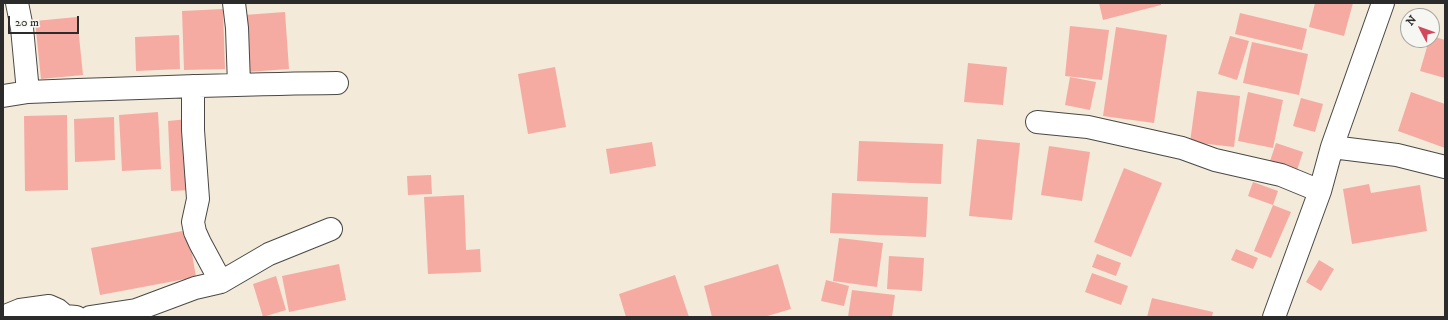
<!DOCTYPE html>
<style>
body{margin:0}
#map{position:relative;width:1448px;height:320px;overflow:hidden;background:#f3ead9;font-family:"IM FELL DW Pica",serif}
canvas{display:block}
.frame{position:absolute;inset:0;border:4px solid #2b2b2b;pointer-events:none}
.north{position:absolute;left:1400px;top:8px;width:40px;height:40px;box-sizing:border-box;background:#f6f6f2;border:1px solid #a5a5a2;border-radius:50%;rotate:311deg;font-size:11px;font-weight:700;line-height:16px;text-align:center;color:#2b2b2b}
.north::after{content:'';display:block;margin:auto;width:14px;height:18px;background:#d1495b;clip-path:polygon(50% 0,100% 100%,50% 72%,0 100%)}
.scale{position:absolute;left:8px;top:16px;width:71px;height:18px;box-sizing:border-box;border:2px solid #2b2b2b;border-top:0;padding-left:5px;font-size:12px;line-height:14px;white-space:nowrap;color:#2b2b2b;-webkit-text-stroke:3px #f6f6f2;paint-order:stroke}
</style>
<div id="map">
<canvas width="1448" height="320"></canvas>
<div class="frame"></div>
<div class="north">N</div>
<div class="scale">20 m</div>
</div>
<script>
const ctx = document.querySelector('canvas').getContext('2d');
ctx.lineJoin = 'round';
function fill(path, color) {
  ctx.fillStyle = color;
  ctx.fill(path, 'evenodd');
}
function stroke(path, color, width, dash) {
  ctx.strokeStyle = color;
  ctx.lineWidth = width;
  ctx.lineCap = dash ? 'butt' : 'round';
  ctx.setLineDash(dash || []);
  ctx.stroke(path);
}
const building = new Path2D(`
 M1099,3H1161V5L1103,20Z
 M1315,3H1353L1344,36L1309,27Z
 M223,9L225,69L184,70L182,11Z
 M285,12L289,69L247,72L244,15Z
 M1240,13L1307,29L1302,50L1235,34Z
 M77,17L83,75L41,79L35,21Z
 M1070,26L1109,30L1102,80L1065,76Z
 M1116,27L1167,35L1154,123L1103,116Z
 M179,35L180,69L136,71L135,37Z
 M1230,36L1249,41L1237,80L1218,74Z
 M1432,36L1445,40V78L1420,71L1429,40H1432Z
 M1252,42L1308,54L1299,95L1243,83Z
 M968,63L1007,67L1003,105L964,102Z
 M555,67L566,127L528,134L518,74Z
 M1070,77L1096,82L1090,110L1065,105Z
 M1197,91L1240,96L1234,147L1190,142Z
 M1248,92L1283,100L1273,148L1238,141Z
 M1411,92L1445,104V148L1398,131Z
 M1301,98L1323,104L1315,132L1293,126Z
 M158,112L161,169L122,171L119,115Z
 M67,115L68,190L25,191L24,116Z
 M114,117L115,160L75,162L74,119Z
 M188,119L191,190L171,191L168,121Z
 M977,139L1020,143L1012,220L969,216Z
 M859,141L943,144L941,184L857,181Z
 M652,142L656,166L610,174L606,149Z
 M1276,143L1303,152L1296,173L1269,164Z
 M1049,146L1090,152L1082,201L1041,195Z
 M1124,168L1162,183L1131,257L1094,242Z
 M431,175L432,194L408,195L407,176Z
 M1253,182L1278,191L1273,205L1248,196Z
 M1369,184L1371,193L1420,185L1427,231L1352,244L1343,189Z
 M832,193L928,197L926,237L830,233Z
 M464,195L466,250L480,249L481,272L428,274L424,197Z
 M1273,205L1291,212L1271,258L1254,251Z
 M188,230L196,277L100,295L91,248Z
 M839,238L883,243L877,287L833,281Z
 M1236,249L1258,258L1253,269L1231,260Z
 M1097,254L1121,263L1116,276L1092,267Z
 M889,256L924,258L922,291L887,289Z
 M1319,260L1334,269L1321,291L1306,282Z
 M339,264L346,300L289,312L282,276Z
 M778,264L791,309L764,317H712L704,286Z
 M1092,273L1128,286L1121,305L1085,292Z
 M675,275L689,317H626L619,294Z
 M276,276L286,310L263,317L253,284Z
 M826,280L849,286L844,306L821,301Z
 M852,290L895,295L892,317H848Z
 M1152,298L1213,312L1212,317H1147Z`);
const street = new Path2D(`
 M17,3L22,28L28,92
 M234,3L237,28L239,84
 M193,86V130L198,199L193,222L195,232L200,243L221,282L269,254L331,229
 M3,96L28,92C131,88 234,84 337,83
 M1037,122L1088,127L1182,148L1215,160L1281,175L1320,191
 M1332,147L1397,155L1445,167
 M3,317L20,310L49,306L58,310L65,316L76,317
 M90,317L136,310L195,288L221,282
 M1274,317L1320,191L1332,147L1383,3`);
fill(building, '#f6aba2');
stroke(street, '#494845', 24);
stroke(street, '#fff', 22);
</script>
